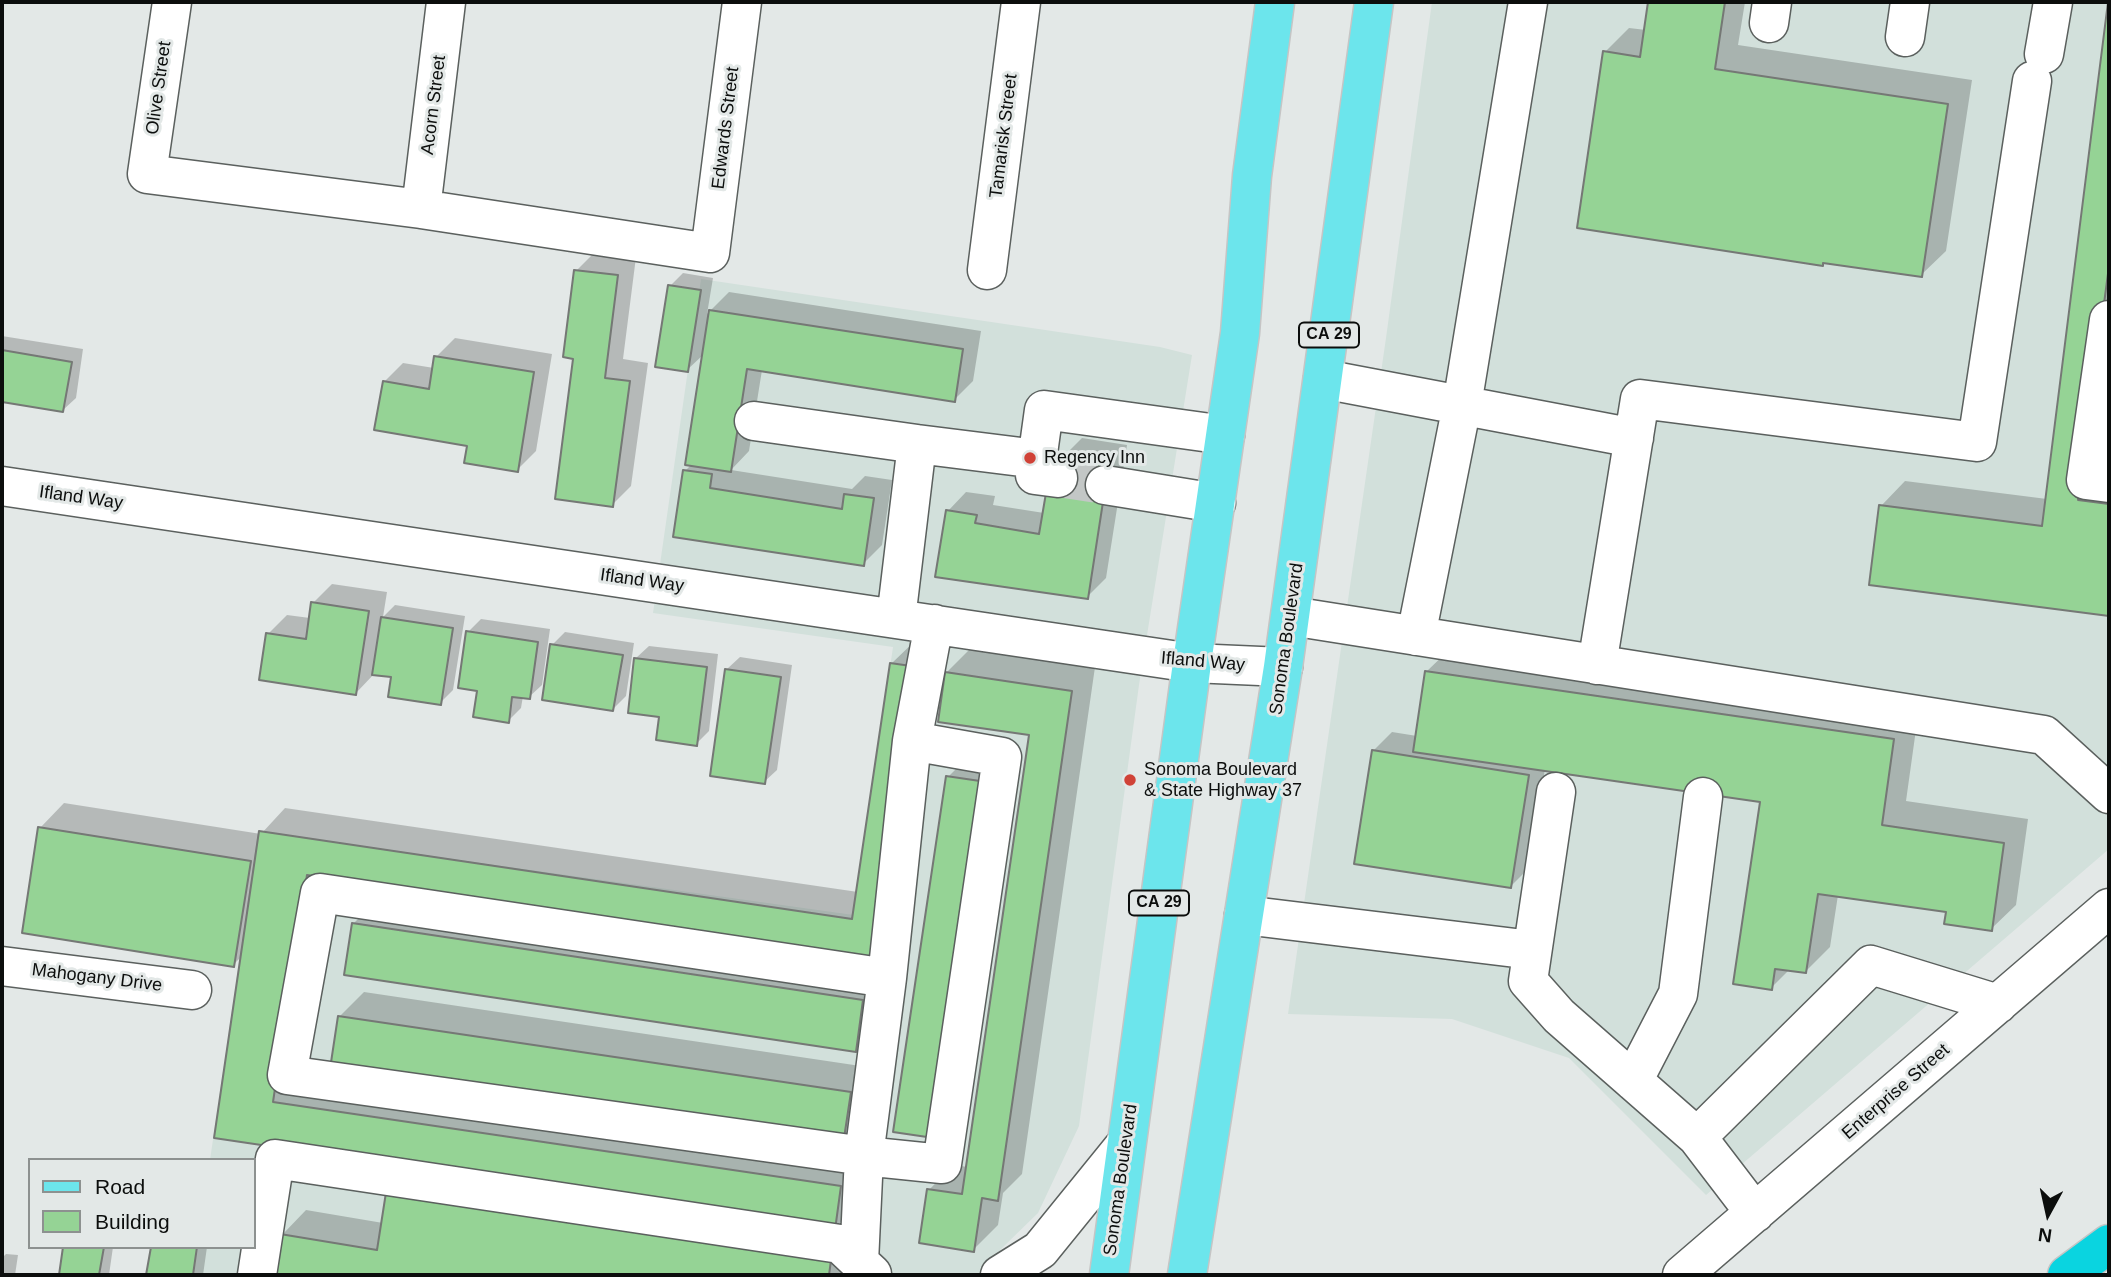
<!DOCTYPE html>
<style>
body{margin:0}
#map{position:relative;width:2111px;height:1277px;overflow:hidden;background:#e3e8e7;font-family:Helvetica,sans-serif}
canvas{display:block}
.frame{position:absolute;inset:0;border:4px solid #0c0e0d;pointer-events:none}
.legend{position:absolute;left:28px;top:1158px;width:228px;height:91px;box-sizing:border-box;background:#e3e8e7;border:2px solid #8d9190;margin:0;padding:9px 12px;list-style:none;font-size:21px;color:#0c0e0d}
.legend li{display:flex;align-items:center;gap:14px;height:35px}
.legend b{width:35px;border:2px solid #8d9190}
.north{position:absolute;left:2013px;top:1179px;width:70px;height:70px;-webkit-text-stroke:5px #e3e8e7;paint-order:stroke;rotate:188deg;font-size:19px;font-weight:700;line-height:28px;text-align:center;color:#0c0e0d}
.north::after{content:'';display:block;margin:auto;width:24px;height:32px;background:#0c0e0d;clip-path:polygon(50% 0,100% 100%,50% 72%,0 100%)}
</style>
<div id="map">
<canvas width="2111" height="1277"></canvas>
<div class="frame"></div>
<ul class="legend">
<li><b style="height:9px;background:#6ce5ec"></b>Road</li>
<li><b style="height:19px;background:#95d395"></b>Building</li>
</ul>
<div class="north">N</div>
</div>
<script>
const ctx = document.querySelector('canvas').getContext('2d');
ctx.lineJoin = 'round';
function fill(path, color) {
  ctx.fillStyle = color;
  ctx.fill(path, 'evenodd');
}
function stroke(path, color, width, dash) {
  ctx.strokeStyle = color;
  ctx.lineWidth = width;
  ctx.lineCap = dash ? 'butt' : 'round';
  ctx.setLineDash(dash || []);
  ctx.stroke(path);
}
function label(font, color, halo, rows, align = 'center') {
  ctx.font = font + ' Helvetica,sans-serif';
  ctx.lineWidth = 6;
  ctx.setLineDash([]);
  ctx.textBaseline = 'middle';
  ctx.strokeStyle = halo;
  ctx.fillStyle = color;
  for (const [text, x, y, turn = 0] of rows) {
    ctx.save();
    ctx.translate(x, y);
    ctx.rotate((+turn || 0) * Math.PI / 180);
    ctx.textAlign = isNaN(turn) ? turn : align;
    if (halo) ctx.strokeText(text, 0, 0);
    ctx.fillText(text, 0, 0);
    ctx.restore();
  }
}
const built = new Path2D(`
 M1432,2H2109V849L1706,1195L1569,1058L1452,1019L1288,1014L1386,338Z
 M701,279L1160,347L1192,355L1139,685L1079,1126L1038,1213L1000,1250L1021,1275H194L198,1247H254V1160H210L258,832L854,915L893,647L653,613Z`);
const shadow = new Path2D(`
 M1650,2H1745L1738,45L1972,80L1946,251L1921,275L1825,261L1822,264L1605,52L1629,28L1646,30Z
 M2109,8V420L2102,476L2109,477V614L1871,583L1881,506L1905,481L2047,499Z
 M595,252L636,257L623,359L648,363L631,486L612,505L575,357L576,271Z
 M683,273L713,278L707,314L729,292L981,331L973,381L954,400L762,370L749,451L731,470L852,489L865,476L892,480L882,545L863,564L675,536L685,471L692,464L704,354L687,370L670,286Z
 M2,336L83,349L76,398L63,410L2,400Z
 M455,338L552,354L536,451L517,470L469,444L384,382L403,363L434,368L436,357Z
 M1082,438L1127,445L1106,578L1087,597L948,511L966,492L995,496L993,505L1044,513L1063,457Z
 M332,584L387,592L383,617L395,605L465,616L453,690L440,703L393,676L375,673L356,693L268,634L287,615L310,618L313,603Z
 M481,619L550,629L542,685L529,697L523,696L521,708L508,721L479,690L468,632Z
 M565,632L634,643L626,696L613,709L552,645Z
 M917,639L899,932L326,876L297,1078L865,1162L859,1203L837,1226L849,1275H276L282,1235L306,1210L383,1223L411,1165L216,1137L243,955L233,965L40,828L64,803L261,834L285,808L858,892L892,663Z
 M649,646L718,654L709,731L696,744L661,716L636,658Z
 M971,648L1095,667L1022,1174L1003,1193L998,1225L973,1250L929,1190L953,1165L968,1167L1031,734L946,673Z
 M1451,648L1918,715L1906,801L2028,819L2016,905L1991,929L1948,910L1838,895L1830,947L1805,972L1790,969L1771,988L1762,800L1545,769L1529,868L1510,887L1373,751L1392,732L1417,736L1426,672Z
 M740,657L792,665L777,770L764,782L727,669Z
 M967,758L998,763L945,1116L948,777Z
 M378,899L887,976L880,1026L855,1051L353,924Z
 M364,992L874,1068L866,1119L842,1144L339,1017Z
 M65,1247H113L109,1275H60Z
 M152,1247H207L203,1275H148Z
 M6,1254L18,1255L15,1275H2V1258Z`);
const building = new Path2D(`
 M1648,2H1725L1715,69L1948,104L1922,277L1823,263V266L1577,228L1603,51L1640,57Z
 M2108,2L2109,266L2078,500L2109,504V616L1869,585L1879,505L2042,526Z
 M574,270L618,275L605,378L630,381L613,507L555,499L573,359L563,357Z
 M668,285L701,290L688,372L655,367Z
 M709,310L963,349L955,402L747,369L731,472L685,465Z
 M2,350L72,362L63,412L2,402Z
 M434,356L534,372L518,472L464,463L467,446L374,430L383,381L429,389Z
 M1061,456L1109,463L1088,599L935,577L946,510L977,515L975,523L1039,534L1046,493L1055,494Z
 M683,470L712,474L710,488L842,509L844,494L874,498L864,566L673,537Z
 M311,602L369,611L356,695L259,680L266,633L306,639Z
 M381,617L453,628L441,705L388,697L391,677L372,675Z
 M466,631L538,642L530,699L512,697L509,723L473,717L477,691L458,688Z
 M550,644L623,655L613,711L542,700Z
 M634,658L707,667L697,746L656,740L659,717L628,713Z
 M890,663L918,667L875,958L307,875L273,1102L841,1186L835,1230L214,1138L259,831L852,919Z
 M725,669L781,677L765,784L710,776Z
 M1425,671L1894,739L1882,825L2004,843L1992,931L1944,924L1946,912L1818,894L1806,973L1775,969L1772,990L1733,984L1760,802L1413,752Z
 M945,672L1072,691L998,1201L982,1198L974,1252L919,1243L927,1189L962,1194L1029,735L938,722Z
 M1372,750L1529,775L1511,888L1354,864Z
 M946,776L980,781L927,1137L893,1132Z
 M38,827L251,861L234,967L22,933Z
 M352,923L863,1000L856,1052L344,975Z
 M338,1016L851,1092L843,1145L330,1069Z
 M387,1186L832,1253L829,1275H274L280,1234L377,1250Z
 M63,1247H104L99,1275H59Z
 M151,1247H197L193,1275H146Z`);
const minorTunnel = new Path2D(`
 M1058,478L1105,485`);
const minor = new Path2D(`
 M172,2L147,174L421,209L710,253L742,2
 M1769,23L1772,2
 M1905,37L1910,2
 M2044,54L2053,2
 M421,209L446,2
 M987,270L1021,2
 M2109,320L2086,480L2109,483
 M1323,379L1634,438
 M754,421L917,444L896,619
 M917,444L1037,459
 M1058,478L1035,475L1044,410L1225,435
 M1105,485L1216,503
 M2,486L1192,663L1283,667
 M1291,616L2044,735L2109,794
 M1416,636L1462,405L1528,2
 M1597,665L1640,399L1977,442L2032,81
 M1556,792L1528,981L1559,1016L1697,1137
 M1244,915L1532,950
 M2,966L192,990
 M887,978L912,741
 M1633,1081L1678,994L1703,797
 M1755,1213L1697,1137L1871,965L1998,1004
 M859,1262L864,1156L287,1075L320,893L887,978L864,1156L942,1164L1002,757L912,741L934,624
 M257,1275L275,1159L840,1244L872,1274
 M1000,1275L1040,1250L1126,1144
 M1682,1275L2109,908`);
const major = new Path2D(`
 M1109,1275L1192,663L1240,333L1252,176L1275,2
 M1187,1275L1283,667L1374,2`);
const highway = new Path2D(`
 M2067,1275L2109,1244`);
const markers = [
 [1030,458,7,"#d04237"],
 [1130,780,7,"#d04237"]
];
const shields = [
 [1329,335,60],
 [1159,903,60]
];
const shieldNames = [
 ["CA 29",1329,335],
 ["CA 29",1159,903]
];
const streetNames = [
 ["Olive Street",159,88,-82],
 ["Acorn Street",434,105,-83],
 ["Edwards Street",726,128,-83],
 ["Tamarisk Street",1004,136,-83],
 ["Ifland Way",81,498,8],
 ["Ifland Way",642,581,8],
 ["Sonoma Boulevard",1287,639,-82],
 ["Ifland Way",1203,662,5],
 ["Mahogany Drive",97,978,7],
 ["Enterprise Street",1896,1092,-41],
 ["Sonoma Boulevard",1121,1180,-82]
];
const poiNames = [
 ["Regency Inn",1044,458],
 ["Sonoma Boulevard",1144,770],
 ["& State Highway 37",1144,791]
];
fill(built, '#d2e0db');
fill(shadow, '#0003');
fill(building, '#95d395');
stroke(building, '#757875', 2);
stroke(minorTunnel, '#c3c7c6', 38, [38, 19]);
stroke(minor, '#5b605e', 41);
stroke(major, '#c5c5c5', 41);
stroke(highway, '#c5c5c5', 41);
stroke(minor, '#fff', 38);
stroke(major, '#6ce5ec', 38);
stroke(highway, '#0ad4e0', 38);
for (const [x, y, r, color] of markers) {
  const dot = new Path2D();
  dot.arc(x, y, r, 0, 2 * Math.PI);
  ctx.fillStyle = color;
  ctx.fill(dot);
  stroke(dot, '#e3e8e7', 2.5);
}
for (const [x, y, w] of shields) {
  const box = new Path2D();
  box.roundRect(x - w / 2, y - 12.5, w, 25, 5);
  ctx.fillStyle = '#e3e8e7';
  ctx.fill(box);
  stroke(box, '#0c0e0d', 2);
}
label('bold 16px', '#0c0e0d', null, shieldNames);
label('18px', '#0c0e0d', '#e3e8e7', streetNames);
label('18px', '#0c0e0d', '#e3e8e7', poiNames, 'left');
</script>
